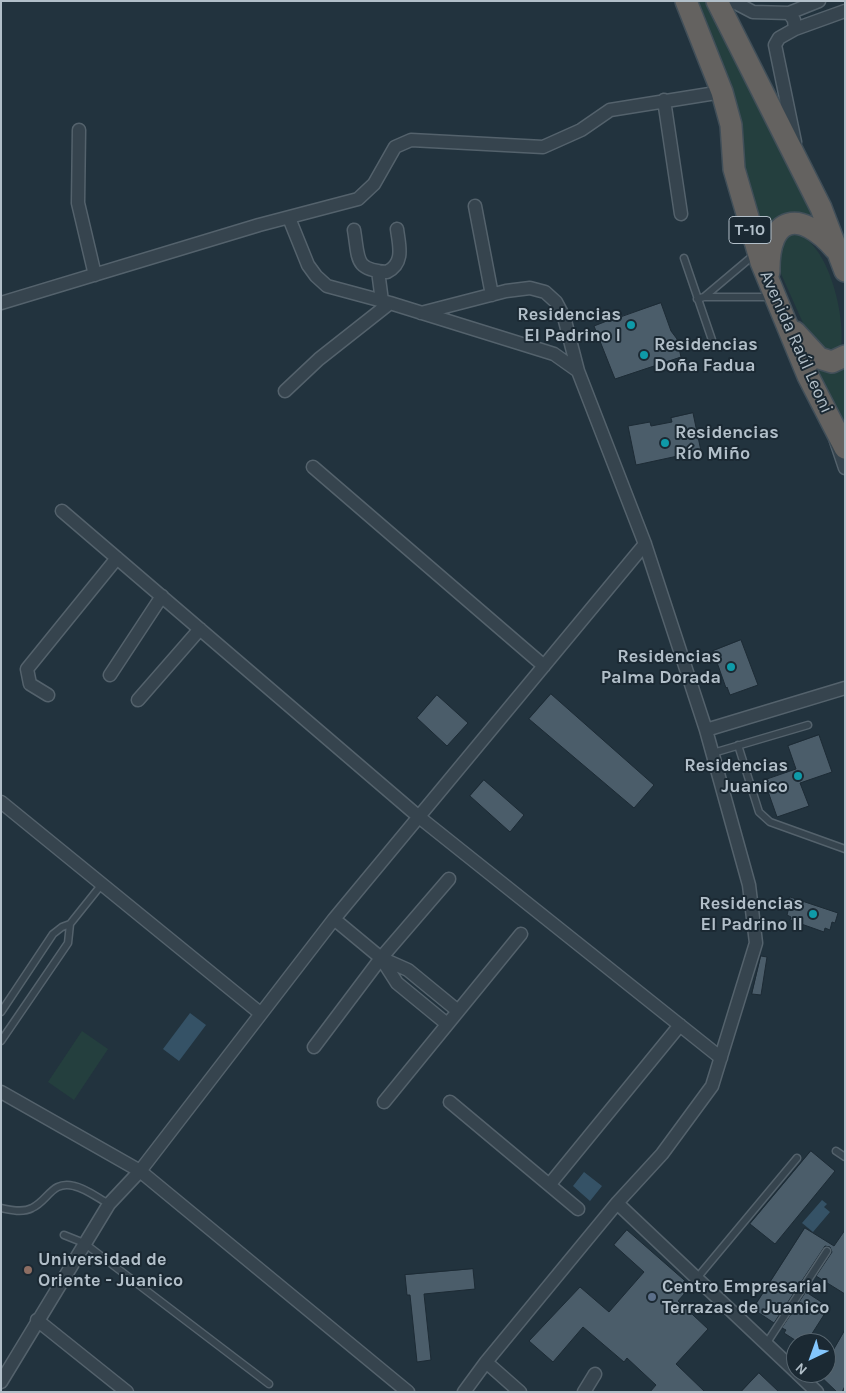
<!DOCTYPE html>
<meta charset="utf-8">
<style>
body{margin:0}
#map{position:relative;width:846px;height:1393px;overflow:hidden;background:#22333e;font-family:Karla,sans-serif}
canvas{display:block}
.frame{position:absolute;inset:0;border:2px solid #b2bfc9;pointer-events:none}
.north{position:absolute;left:786px;top:1333px;width:50px;height:50px;box-sizing:border-box;background:#1b2933;border:1px solid #57656f;border-radius:50%;rotate:222deg;font-size:14px;font-weight:700;line-height:20px;text-align:center;color:#b2bfc9}
.north::after{content:'';display:block;margin:auto;width:18px;height:22px;background:#83c6fd;clip-path:polygon(50% 0,100% 100%,50% 72%,0 100%)}
</style>
<div id="map">
<canvas width="846" height="1393"></canvas>
<div class="frame"></div>
<div class="north">N</div>
</div>
<script>
const ctx = document.querySelector('canvas').getContext('2d');
ctx.lineJoin = 'round';
function fill(path, color) {
  ctx.fillStyle = color;
  ctx.fill(path, 'evenodd');
}
function stroke(path, color, width, dash) {
  ctx.strokeStyle = color;
  ctx.lineWidth = width;
  ctx.lineCap = dash ? 'butt' : 'round';
  ctx.setLineDash(dash || []);
  ctx.stroke(path);
}
function label(font, color, halo, rows, align = 'center') {
  ctx.font = font + ' Karla,sans-serif';
  ctx.lineWidth = 4;
  ctx.setLineDash([]);
  ctx.textBaseline = 'middle';
  ctx.strokeStyle = halo;
  ctx.fillStyle = color;
  for (const [text, x, y, turn = 0] of rows) {
    ctx.save();
    ctx.translate(x, y);
    ctx.rotate((+turn || 0) * Math.PI / 180);
    ctx.textAlign = isNaN(turn) ? turn : align;
    if (halo) ctx.strokeText(text, 0, 0);
    ctx.fillText(text, 0, 0);
    ctx.restore();
  }
}
const green = new Path2D(`
 M697,1H708L813,214H792L763,232Z
 M794,233C829,241 846,318 841,349L823,353L807,332L782,276L779,268L782,239Z
 M813,363L845,367V428Z
 M82,1031L108,1049L74,1100L48,1082Z`);
const water = new Path2D(`
 M190,1013L206,1025L179,1061L163,1049Z
 M584,1172L602,1186L590,1201L573,1186Z
 M822,1200L827,1204L824,1207L830,1212L813,1232L802,1223Z`);
const building = new Path2D(`
 M661,303L671,331L677,339L681,357L615,379L594,326L612,319L610,313L620,310L622,316Z
 M693,413L701,451L636,465L628,426L650,422L651,426L672,422L671,418Z
 M741,640L758,685L730,695L727,687L726,688L713,651Z
 M551,694L654,785L634,808L529,719Z
 M437,695L468,723L447,746L417,718Z
 M819,735L832,772L800,783L809,806L777,817L764,780L796,769L788,746Z
 M484,780L524,815L510,832L470,796Z
 M790,897L838,913L835,923L832,922L830,930L825,928L824,932L790,920L791,917L787,915L789,907L786,906Z
 M761,956L767,957L761,995L752,994Z
 M811,1151L835,1171L775,1244L750,1224Z
 M805,1228L834,1246L845,1230V1294L816,1276L832,1252L830,1247L825,1246L774,1323L753,1309Z
 M627,1230L691,1286L678,1301L708,1329L676,1364L705,1392H650L656,1385L627,1358L624,1362L583,1327L553,1362L529,1341L580,1287L609,1312L644,1272L614,1245Z
 M473,1269L475,1289L424,1294L431,1360L417,1362L410,1295H407L405,1275Z
 M806,1292L829,1307L806,1343H793L795,1340L784,1333L786,1330L782,1328Z
 M845,1330V1386L842,1392H837L817,1373H826V1363Z
 M759,1373L779,1392H741Z`);
const service = new Path2D(`
 M684,258L712,340
 M704,297L755,254
 M697,299L704,297H771
 M738,745L759,812L770,822L845,849
 M713,753L808,725
 M1,1012L53,934L62,927L70,924
 M1,1041L68,943L70,924L102,884
 M836,1151L845,1157
 M1,1208C10,1210 23,1213 32,1208C48,1201 52,1180 74,1186C85,1188 98,1198 109,1204
 M64,1235L84,1243L269,1384
 M697,1278L797,1158
 M766,1344L827,1251`);
const minor = new Path2D(`
 M732,1L753,12L789,13L794,20L795,29L779,38L775,45L795,142
 M789,13L819,1
 M795,29L845,11
 M664,100L681,214
 M79,130L78,203L95,275
 M475,206L492,295
 M289,218L308,265L316,276L327,286L390,303L554,354L578,371
 M354,230C359,259 354,270 387,272C405,263 399,245 397,229
 M378,271L382,301
 M1,303L259,225L358,199L374,184L395,147L411,140L543,147L581,130L610,110L722,92
 M421,313L506,291L530,288L545,292L556,302L564,317L578,371L645,544L706,730L749,885L756,943L712,1086L662,1154L617,1203L486,1362L464,1392
 M285,391L319,359L390,303
 M836,441L845,468
 M313,467L544,666
 M62,511L419,817L721,1058
 M110,675L162,596
 M48,695L30,684L27,669L117,558
 M138,700L200,629
 M706,730L845,688
 M1,802L260,1013
 M334,919L381,958L408,970L458,1011
 M381,958L397,983L447,1024
 M314,1047L381,958L449,879
 M1,1092L140,1171L408,1392
 M384,1102L521,934
 M450,1102L578,1209
 M550,1184L680,1025
 M617,1203L796,1372
 M37,1320L127,1392
 M486,1362L520,1392
 M797,1373L817,1392
 M1,1382L109,1204L140,1171L334,919L645,544
 M584,1392L595,1374`);
const trunk = new Path2D(`
 M686,1L722,92L731,125L734,169L761,262L808,376L845,448
 M717,1L821,208L845,271
 M769,272C768,215 800,209 835,249
 M795,332L819,358L832,362L845,356`);
const markers = [
 [631,325,5,"#0f9aa8"],
 [644,355,5,"#0f9aa8"],
 [665,443,5,"#0f9aa8"],
 [731,667,5,"#0f9aa8"],
 [798,776,5,"#0f9aa8"],
 [813,914,5,"#0f9aa8"],
 [28,1270,5,"#8d6e63"],
 [652,1297,5,"#5c6f8a"]
];
const shields = [
 [750,230,42]
];
const shieldNames = [
 ["T-10",750,230]
];
const poiNames = [
 ["Residencias",621,315],
 ["El Padrino I",621,336],
 ["Residencias",654,345,"left"],
 ["Doña Fadua",654,366,"left"],
 ["Residencias",675,433,"left"],
 ["Río Miño",675,454,"left"],
 ["Residencias",721,657],
 ["Palma Dorada",721,678],
 ["Residencias",788,766],
 ["Juanico",788,787],
 ["Residencias",803,904],
 ["El Padrino II",803,925],
 ["Universidad de",38,1260,"left"],
 ["Oriente - Juanico",38,1281,"left"],
 ["Centro Empresarial",662,1287,"left"],
 ["Terrazas de Juanico",662,1308,"left"]
];
const streetNames = [
 ["Avenida Raúl Leoni",796,342,66]
];
fill(green, '#243f3e');
fill(water, '#355266');
fill(building, '#4b5d6a');
stroke(building, '#1d2b35', 1);
stroke(service, '#54626c', 9);
stroke(minor, '#54626c', 15);
stroke(trunk, '#414f59', 24);
stroke(service, '#36444e', 6);
stroke(minor, '#36444e', 12);
stroke(trunk, '#646260', 21);
for (const [x, y, r, color] of markers) {
  const dot = new Path2D();
  dot.arc(x, y, r, 0, 2 * Math.PI);
  ctx.fillStyle = color;
  ctx.fill(dot);
  stroke(dot, '#1b2933', 2);
}
for (const [x, y, w] of shields) {
  const box = new Path2D();
  box.roundRect(x - w / 2, y - 13.5, w, 27, 4);
  ctx.fillStyle = '#1b2933';
  ctx.fill(box);
  stroke(box, '#b2bfc9', 1);
}
label('bold 16px', '#b2bfc9', null, shieldNames);
label('bold 18px', '#b2bfc9', '#1b2933', poiNames, 'right');
label('18px', '#b2bfc9', '#1b2933', streetNames);
</script>
